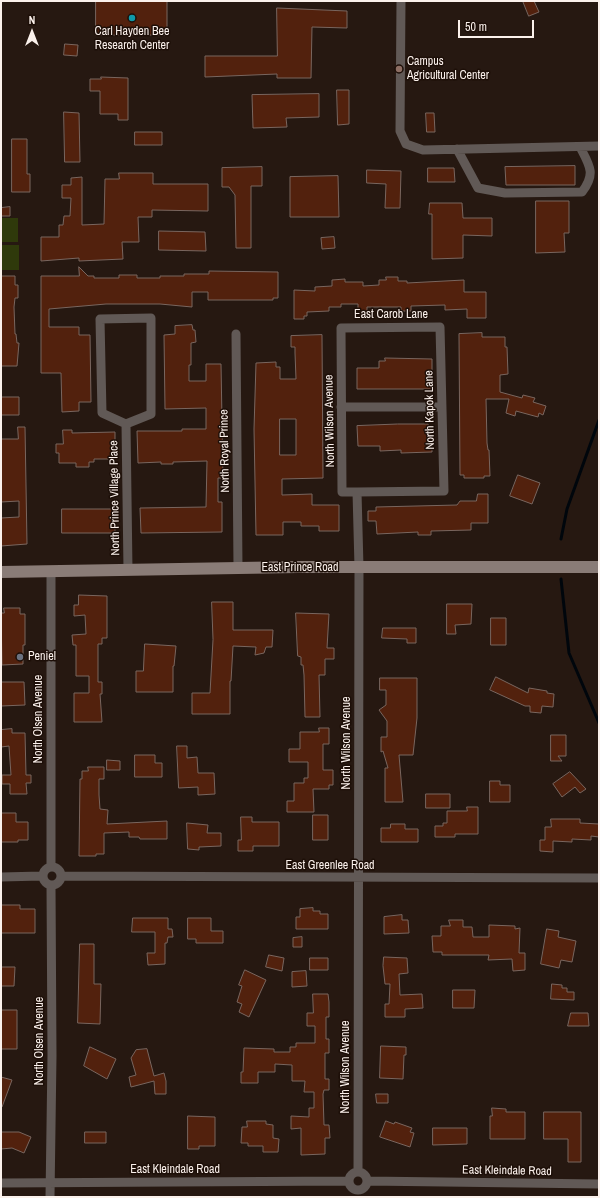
<!DOCTYPE html>
<style>
body{margin:0}
#map{position:relative;width:600px;height:1198px;overflow:hidden;background:#261811;font-family:"Archivo Narrow",sans-serif}
canvas{display:block}
.frame{position:absolute;inset:0;border:2px solid #fbf1ec;pointer-events:none}
.north{position:absolute;left:12px;top:12px;width:40px;height:40px;-webkit-text-stroke:3px #1d0f08;paint-order:stroke;rotate:0deg;font-size:11px;font-weight:700;line-height:16px;text-align:center;color:#fbf1ec}
.north::after{content:'';display:block;margin:auto;width:14px;height:18px;background:#fbf1ec;clip-path:polygon(50% 0,100% 100%,50% 72%,0 100%)}
.scale{position:absolute;left:458px;top:20px;width:76px;height:18px;box-sizing:border-box;border:2px solid #fbf1ec;border-top:0;padding-left:5px;font-size:12px;line-height:14px;white-space:nowrap;color:#fbf1ec;-webkit-text-stroke:3px #1d0f08;paint-order:stroke}
</style>
<div id="map">
<canvas width="600" height="1198"></canvas>
<div class="frame"></div>
<div class="north">N</div>
<div class="scale">50 m</div>
</div>
<script>
const ctx = document.querySelector('canvas').getContext('2d');
ctx.lineJoin = 'round';
function fill(path, color) {
  ctx.fillStyle = color;
  ctx.fill(path, 'evenodd');
}
function stroke(path, color, width, dash) {
  ctx.strokeStyle = color;
  ctx.lineWidth = width;
  ctx.lineCap = dash ? 'butt' : 'round';
  ctx.setLineDash(dash || []);
  ctx.stroke(path);
}
function label(font, color, halo, rows, align = 'center') {
  ctx.font = font + ' "Archivo Narrow",sans-serif';
  ctx.lineWidth = 3;
  ctx.setLineDash([]);
  ctx.textBaseline = 'middle';
  ctx.strokeStyle = halo;
  ctx.fillStyle = color;
  for (const [text, x, y, turn = 0] of rows) {
    ctx.save();
    ctx.translate(x, y);
    ctx.rotate((+turn || 0) * Math.PI / 180);
    ctx.textAlign = isNaN(turn) ? turn : align;
    if (halo) ctx.strokeText(text, 0, 0);
    ctx.fillText(text, 0, 0);
    ctx.restore();
  }
}
const green = new Path2D(`
 M1,218H18V242H1Z
 M1,245H19V270H1Z`);
const stream = new Path2D(`
 M561,539L567,509L599,420
 M561,579L569,653L599,723`);
const building = new Path2D(`
 M96,1H167V35H96Z
 M523,1H534L539,12L529,16Z
 M277,8L347,11V28L312,27L311,78H277V74L205,77V56H277Z
 M65,44L78,45L77,56L64,55Z
 M101,77L128,78V120H118V114H100V91H90V79H101Z
 M337,90H349V124L338,125Z
 M319,94V117L286,118L287,127L253,128L252,95Z
 M64,112L79,113L80,162H65Z
 M426,113H434L435,132H427Z
 M135,132H162V145H135Z
 M12,139H27V174H30V192H12Z
 M575,166V185H506L505,167Z
 M262,167V186H251V248H236L235,195L229,187H222V168Z
 M428,168H454L455,182H428Z
 M367,170L401,171L400,208H385L386,184L367,183Z
 M119,173H153V184H208V211L152,210V217H138L139,242H122L123,259L79,261V258L41,261V237H59V225H63L64,216H70L71,198H62V185H71V178L82,177V225L104,224L105,179H119Z
 M338,176L339,217H290V177Z
 M536,201H569V233H564L565,252L536,253Z
 M430,203H462L463,218H492V236L463,235V258L432,259V214H429Z
 M10,207V216H1V208Z
 M159,231L205,232L206,251L159,250Z
 M334,237L335,248L322,249L321,238Z
 M79,267L88,276H94V278H119V275H137V278H160V276H184V274H209V271L278,272V298H273V300H208V292H192V307L160,304H106L49,309V327H79V335H90L91,402H79V411L62,412L61,373H41V276H79Z
 M1,276H15V285H18V298H15L14,307L15,334H16L17,343H19L17,366H1Z
 M386,277H398V281H407V283L464,280V292H486V318H467V309L445,310V305L411,306V311H401V307H367V312H358V304H341V307H329V311L307,312V316H304V319H294V290L315,291V287L332,286V280L345,279V282H363V286L379,285V280H386Z
 M192,325L193,330H195L196,342L191,343V365H189V381H206V364H221L223,478H218V502H222V532L141,533L140,508L206,507L207,461L173,462V464H161V462L138,463L137,431H182V429H206V408L165,409L164,335L175,334V326Z
 M482,333V337H505V347H507L508,374L500,375V392L522,398L523,395L535,398L533,402L546,406L543,415L539,413L538,417L516,411L515,416L506,413L509,399H486L487,443L488,450H489L490,476H484V478H464V475H460L459,334Z
 M322,335L323,478L282,479V495L312,494V505H339V531H319V526H301V522H283V535H256L254,429L256,363L276,362V367H280V379H296L295,353V347H291V336ZM280,419H296V455H280Z
 M385,358L432,359V389H357V368H379V361H385Z
 M1,397H19V415H1Z
 M398,424H428L429,427H432V452L401,453V450L380,451V446H358L357,426Z
 M18,427H25L27,544L1,546V518L19,517V501L1,502V439H18Z
 M63,430H72V433L115,432V459H94V462H89V467H76V463H59V453H56V444H63Z
 M518,475L540,483L532,504L510,496Z
 M478,494H488V523H471V530L431,531V535H418V532L377,534L376,521H368V511H376V507L457,505L460,501H476Z
 M62,509H115V533H62Z
 M79,595L107,596V638H102V644H98V682H102V694H100L102,722H74V693H89V676H76V645H73L72,635L86,634L85,615L74,616V605H78Z
 M212,602H233V630H273L272,647H266L264,653L255,655L256,647L233,646L231,681H230V714H192V693H210L213,640Z
 M447,604H472L471,624L455,625L456,634H447Z
 M4,608H20V614H25V645H23V664L2,665L1,613H4Z
 M296,613L329,614L327,648H334V659H325V675H319L320,717H305L304,675L303,665H301V657L298,656Z
 M491,618H506V645H491Z
 M383,628H416V643H407V639L382,638Z
 M145,644L176,646L174,666H173V692H136V671H143Z
 M496,677L528,693L529,688L547,691V693L554,694L553,707L542,706L541,713L530,712V706H525L490,690Z
 M380,678H417V718L413,755H399L403,802H385V768H388L383,751L381,752V737H387V721L379,710L386,705V690H380Z
 M1,682H24L25,705L1,706Z
 M319,728H329V744H323V770H333V785H329V789H313L314,812H287V801H294V783H304V778H308V762H289V749H300V732H319Z
 M12,729V733H25L26,775H31V783H26L27,794H10V784H2V775H11L9,746L1,747V730Z
 M551,735H566V756H558L562,761H551Z
 M177,746H187V758L197,757L198,773H214L215,794L198,795V787L179,788Z
 M135,755H155V763H162V777H135Z
 M107,760L120,761V770H107Z
 M88,767H104V779H99V795L100,809L108,810L107,824L167,821V839H140L139,837H129V832L104,833V854H96V856H79L80,779H82V771H88Z
 M570,772L586,789L580,793L575,787L562,797L553,784Z
 M490,781H500V785H510V802H490Z
 M426,794H450V808H426Z
 M467,807H478V834H455V837H435V826H443V823H447V811H467Z
 M1,813H16V822H28V840H18V842H1Z
 M313,815H328V840H313Z
 M241,817H252V822H279V846H253V851H238V840H241Z
 M551,819H580V823L599,824V837L591,836V840L572,839V842L553,841V852L540,851V840H545V827H551Z
 M187,823L208,825L207,833H221V846L199,847V850L188,849Z
 M391,824H405V829H418V842H381V828H390Z
 M1,905H20V909H35V933H1Z
 M313,908V911H320V914H328V929H296V917H300V909Z
 M402,915V920H408L409,933L384,934V917Z
 M133,918H168V929H172L173,937H168L167,943H165V964L148,965L147,953H155V932H132Z
 M188,918H211V931H223V943H196V939H188Z
 M449,920H463V927H472L473,937H489V925L515,926V929L520,928L519,953H525V970L513,971L512,959L488,960L489,955H442V952H433L432,936H441V926H450Z
 M547,929L559,931L558,937L576,941L572,962L561,960L559,968L541,964Z
 M302,937V947H293V938Z
 M80,944H94V984H101L100,1024L78,1023Z
 M269,955L284,958L282,971L266,967Z
 M384,957L407,958L408,973L399,974L400,995L422,994L423,1008L405,1009V1017H385V1004H389L390,984H385L383,966Z
 M310,958H328V970H310Z
 M1,967H15L14,986H1Z
 M245,970L266,980L249,1017L239,1012L242,1004L237,1002L242,986L239,985Z
 M306,971L307,986L292,987V972Z
 M552,984L562,985V988H567V992H574V1000L551,999Z
 M453,990H475L474,1008H453Z
 M313,994H328L329,1002V1017H326V1039H329V1053H325V1079H329V1090H324L323,1094L324,1125H329L330,1138H325V1154L301,1155V1128L291,1129V1116L309,1117V1108H314V1092H304L305,1081H292V1065L275,1064V1072H258V1083H241V1072H243L244,1048L274,1049V1052H290V1047H296V1043H315V1026H307V1013H313Z
 M1,1010H17V1049H1Z
 M571,1013H588L589,1026H568Z
 M381,1046L406,1047V1055H404L403,1079L380,1078Z
 M90,1047L116,1059L107,1079L84,1066Z
 M147,1049L154,1076L164,1073L166,1081V1094H155L154,1081L131,1087L129,1077L136,1075L131,1058L136,1050Z
 M1,1077L12,1080L2,1107H1Z
 M376,1094H388V1103H377Z
 M492,1108L506,1109V1112H525V1139H490V1116H492Z
 M544,1112H581V1162H568V1139H544Z
 M188,1116L215,1117V1146H199V1149H188Z
 M247,1121H266V1124L273,1125V1138L279,1139L278,1152H263V1146H248V1143H241L242,1127H247Z
 M386,1121L394,1124L395,1122L412,1128L410,1132L414,1133L410,1147L380,1137Z
 M433,1128H467V1144L433,1145Z
 M1,1132H19L31,1137L24,1153L12,1148L1,1149Z
 M85,1132H106V1143H85Z`);
const street = new Path2D(`
 M401,1L400,131L406,144L423,150L599,146
 M457,149L478,188L505,193L582,192C596,174 590,166 580,147
 M151,318V414L126,424L102,413L100,319Z
 M236,334L238,568
 M341,407H442
 M126,424L128,570
 M357,492L444,491L440,327L341,328L342,492H357L359,567L358,1172
 M51,572V867
 M43 876a9 9 0 1 1 18 0a9 9 0 1 1-18 0Z
 M61,876L599,878
 M1,877L42,876
 M349 1181a9 9 0 1 1 18 0a9 9 0 1 1-18 0Z
 M367,1181L599,1184
 M1,1183L349,1181
 M50,1197L52,1056L51,885`);
const secondary = new Path2D(`
 M1,572L298,567H599`);
const markers = [
 [132,18,4,"#0f9aa8"],
 [399,69,4,"#8d6e63"],
 [20,657,4,"#6b7280"]
];
const poiNames = [
 ["Carl Hayden Bee",132,32,"center"],
 ["Research Center",132,46,"center"],
 ["Campus",407,62],
 ["Agricultural Center",407,76],
 ["Peniel",28,657]
];
const streetNames = [
 ["East Carob Lane",391,315],
 ["North Kapok Lane",430,410,-91],
 ["North Wilson Avenue",330,421,-91],
 ["North Royal Prince",225,451,-91],
 ["North Prince Village Place",115,498,-91],
 ["East Prince Road",300,568],
 ["North Olsen Avenue",39,719,-90],
 ["North Wilson Avenue",347,743,-90],
 ["East Greenlee Road",330,866],
 ["North Olsen Avenue",40,1041,-90],
 ["North Wilson Avenue",346,1067,-90],
 ["East Kleindale Road",175,1170],
 ["East Kleindale Road",507,1171,1]
];
fill(green, '#2f390b');
stroke(stream, '#00060c', 3);
fill(building, '#52210d');
stroke(building, '#79665f', 1);
stroke(street, '#615956', 9);
stroke(secondary, '#8a7c77', 12);
for (const [x, y, r, color] of markers) {
  const dot = new Path2D();
  dot.arc(x, y, r, 0, 2 * Math.PI);
  ctx.fillStyle = color;
  ctx.fill(dot);
  stroke(dot, '#1d0f08', 1.5);
}
label('12px', '#fbf1ec', '#1d0f08', poiNames, 'left');
label('12px', '#fbf1ec', '#1d0f08', streetNames);
</script>
